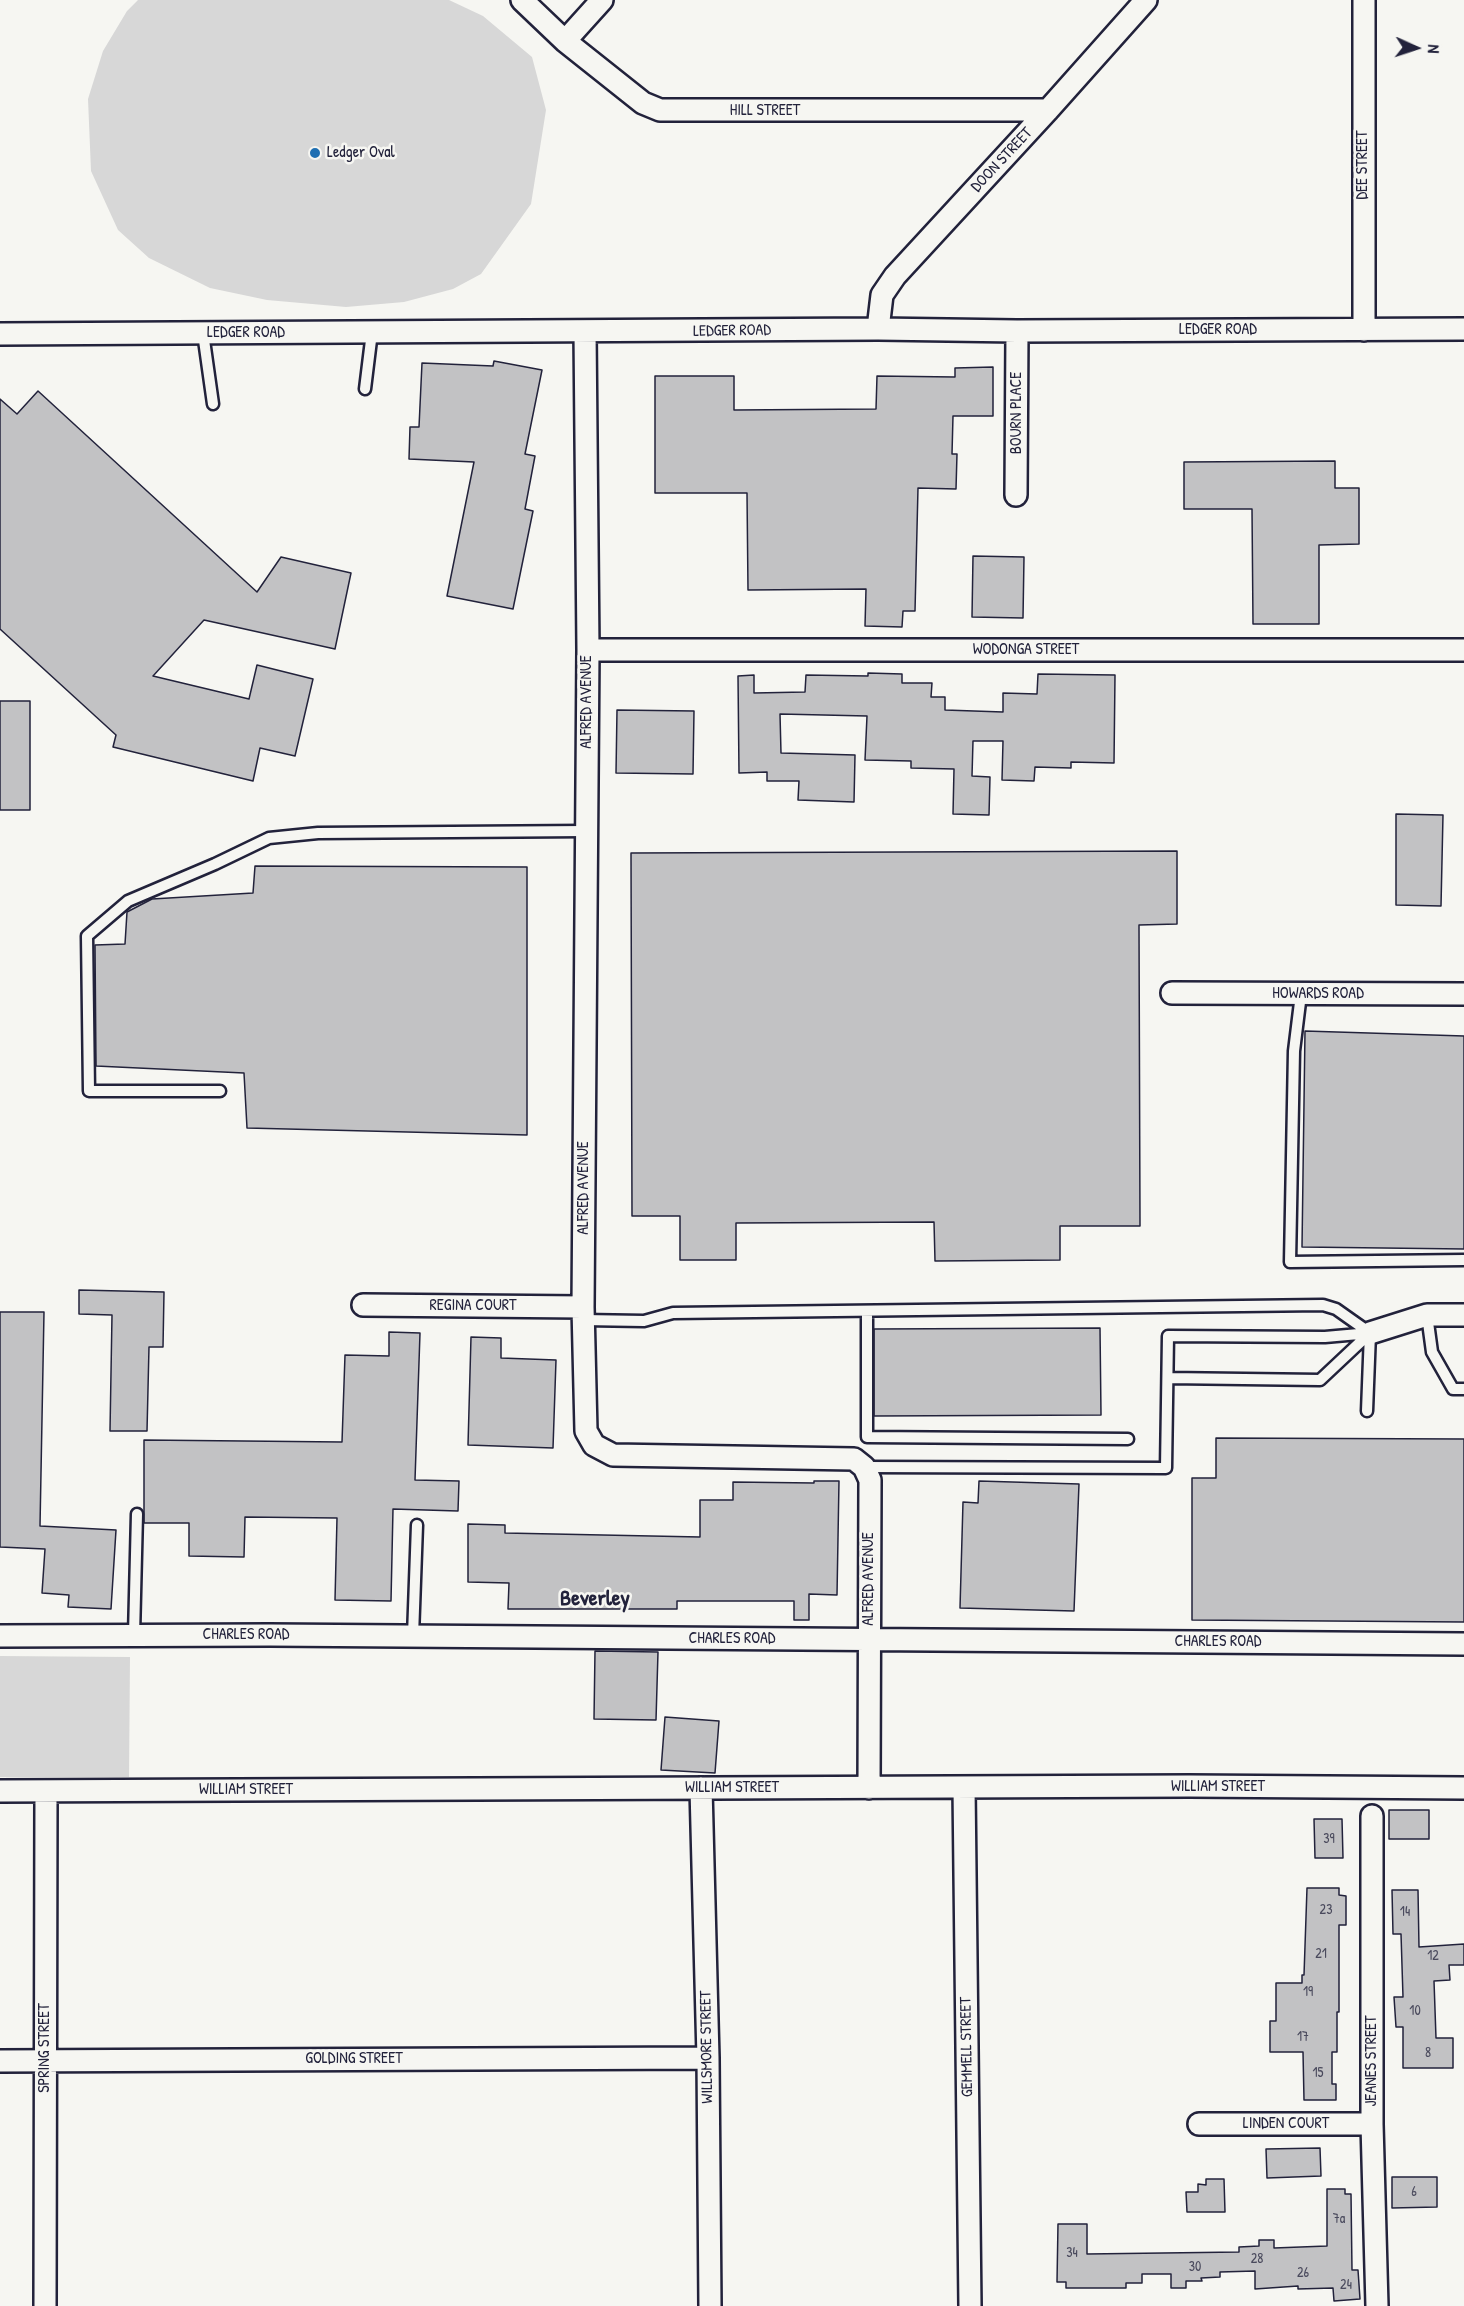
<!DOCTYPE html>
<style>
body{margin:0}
#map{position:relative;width:1464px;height:2306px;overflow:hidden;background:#f6f6f2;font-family:"Patrick Hand",sans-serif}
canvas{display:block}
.north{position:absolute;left:1386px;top:18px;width:60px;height:60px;-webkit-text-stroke:4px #f6f6f2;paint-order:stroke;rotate:93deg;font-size:16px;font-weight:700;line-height:24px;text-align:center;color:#22223b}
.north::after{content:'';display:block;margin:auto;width:21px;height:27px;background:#22223b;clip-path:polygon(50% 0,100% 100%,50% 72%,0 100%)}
</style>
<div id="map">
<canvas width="1464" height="2306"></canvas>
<div class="north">N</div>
</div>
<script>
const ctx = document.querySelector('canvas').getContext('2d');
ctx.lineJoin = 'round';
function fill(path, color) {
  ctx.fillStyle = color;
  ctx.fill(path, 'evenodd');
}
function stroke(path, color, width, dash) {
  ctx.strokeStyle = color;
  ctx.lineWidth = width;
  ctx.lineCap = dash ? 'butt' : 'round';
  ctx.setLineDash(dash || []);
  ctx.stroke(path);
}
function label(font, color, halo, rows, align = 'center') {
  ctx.font = font + ' "Patrick Hand",sans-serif';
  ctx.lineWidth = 5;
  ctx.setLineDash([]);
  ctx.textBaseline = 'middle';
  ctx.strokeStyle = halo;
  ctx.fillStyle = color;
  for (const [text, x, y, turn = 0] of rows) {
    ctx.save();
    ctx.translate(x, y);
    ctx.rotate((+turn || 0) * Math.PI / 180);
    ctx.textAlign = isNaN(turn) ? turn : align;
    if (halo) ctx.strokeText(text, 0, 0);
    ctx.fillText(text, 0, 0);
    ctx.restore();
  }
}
const green = new Path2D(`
 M138,0H449L483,16L532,57L546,110L531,204L481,274L453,289L404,302L346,307L267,300L210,288L149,258L118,230L91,171L88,99L103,51L127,11Z
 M0,1656L130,1657L129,1777H0Z`);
const building = new Path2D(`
 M494,361L542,370L525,454L535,456L525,509L533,511L513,609L447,596L474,462L409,459L410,427H419L422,363L493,366Z
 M993,367V416H953L952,454H957L956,489L918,488L915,611H903L902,627L865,626L866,589L748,590L747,493H655V376H734V410L876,409L877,376L955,377V368Z
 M38,391L257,592L281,557L351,573L335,649L204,620L153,676L249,699L257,665L313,679L295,756L260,748L253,781L113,747L116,735L0,629V399L17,414Z
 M1335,461V488H1359V544L1319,545V624H1253L1252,509H1184V462Z
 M973,556L1024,557L1023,618L972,617Z
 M868,673L902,674V683H932L931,697H945V710L1003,712V693L1037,694L1038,674L1115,675L1114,763L1071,762V768L1035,767L1034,781L1002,780L1003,741H973L972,776L990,777L989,815L953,814L954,769L911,768V761L865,760L867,716L780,714L781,753L855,755L854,802L798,800L799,781H767V772L739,773L738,676L754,675V693L805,692L806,675L868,676Z
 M0,701H30V810H0Z
 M617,710L694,711L693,774L616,773Z
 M1396,814L1443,815L1441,906L1396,905Z
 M1177,851V924L1139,925L1140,1226H1060V1260L935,1261L934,1222L736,1223V1260H680V1216H632L631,853Z
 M255,866L527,867V1135L247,1128L244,1073L96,1066L95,945L125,944L127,912L152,899L253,893Z
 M1305,1031L1464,1036V1249L1302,1247Z
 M79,1290L164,1292L163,1347H149L147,1431H110L112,1315L79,1314Z
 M0,1312H44L40,1526L116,1530L111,1609L68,1607L69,1595L42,1593L45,1549L0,1547Z
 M1100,1328L1101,1415L874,1416V1329Z
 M389,1332L420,1333L415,1480L459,1481L458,1511L393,1509L391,1601L335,1600L337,1518L245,1517L244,1557L189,1556V1523H144V1440L342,1442L345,1355L389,1356Z
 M471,1337L501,1338V1358L556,1360L553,1448L468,1445Z
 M1216,1438L1464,1439V1622L1192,1620V1478H1216Z
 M814,1481H839L837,1595L809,1594V1620H794V1601H677V1609H508L509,1583L468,1582V1524L505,1525V1533L700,1537V1500H733V1482L814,1483Z
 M979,1481L1079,1484L1074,1611L960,1608L963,1502L978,1503Z
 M595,1651L658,1652L656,1720L594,1719Z
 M665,1717L719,1721L715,1773L661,1770Z
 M1389,1810H1429V1839H1389Z
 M1314,1819H1342L1343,1858H1315Z
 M1307,1888H1339V1895L1346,1896V1925H1339V2012H1337V2052H1332V2084H1336V2100H1304L1303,2052H1270V2021H1276V1983H1302V1975H1304Z
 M1392,1890H1418L1419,1947L1464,1944V1965H1449L1450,1980L1434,1981L1436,2038H1453V2068H1403V2027H1396L1394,1997H1403L1401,1934H1393Z
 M1320,2148L1321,2176L1267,2178L1266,2149Z
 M1392,2177H1437V2207L1392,2208Z
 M1206,2179H1224L1225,2212H1187L1186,2192H1198V2184L1206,2185Z
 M1327,2189H1345V2194H1351L1352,2270H1358L1360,2299L1334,2301L1333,2288L1298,2289V2286L1255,2289V2271L1220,2272V2277L1201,2278L1202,2281H1186V2288H1171V2274H1142V2283H1126V2288H1066V2282H1057L1058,2224H1087V2254L1239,2252V2247L1259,2246V2240H1274V2248L1327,2246Z`);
const lane = new Path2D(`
 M203,333L213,404
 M365,389L372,332
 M1301,994L1294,1051L1290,1262L1464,1260
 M220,1091H89L87,936L128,901L215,864L269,838L318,833L586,831
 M867,1311V1437L1128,1439
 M1427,1315L1432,1352L1453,1389H1464
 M583,1320L644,1321L673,1313L1323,1305L1336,1309L1370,1333
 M1168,1378L1320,1380L1370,1333
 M1367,1411L1370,1333
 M864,1467L1166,1468L1168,1336L1325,1337L1370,1333
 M134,1635L137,1514
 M413,1636L417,1525`);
const street = new Path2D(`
 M522,0L565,41L643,103L660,110H1048
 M565,41L602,0
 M878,329L882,295L895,276L1048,110L1146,0
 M1364,330V0
 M585,331L588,650L583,1307L586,1431L594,1445L613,1455L854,1459L864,1467L870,1480L869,1788
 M0,334L878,329L1017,331L1464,329
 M1016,495L1017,331
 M588,650H1464
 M1172,993L1464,994
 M363,1305L583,1307
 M1370,1333L1427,1315H1464
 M0,1636L270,1635L1464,1644
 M964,1787L970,2306
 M701,1788L708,2058L710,2306
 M0,1791L1189,1786L1464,1788
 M1372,1816V2124L1377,2306
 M0,2061L708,2058
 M1199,2124H1372
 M45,2306L46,1791`);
const markers = [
 [315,153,6,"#1f6fb2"]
];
const numberNames = [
 ["39",1329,1839],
 ["23",1326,1910],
 ["14",1405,1912],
 ["21",1321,1954],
 ["12",1433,1956],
 ["19",1308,1992],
 ["10",1415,2011],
 ["17",1303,2037],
 ["8",1428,2053],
 ["15",1318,2073],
 ["6",1414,2192],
 ["7a",1339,2219],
 ["34",1072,2253],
 ["28",1257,2259],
 ["30",1195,2267],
 ["26",1303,2273],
 ["24",1346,2285]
];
const streetNames = [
 ["HILL STREET",765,111],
 ["DOON STREET",1002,160,-47],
 ["DEE STREET",1363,165,-90],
 ["LEDGER ROAD",1218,330],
 ["LEDGER ROAD",732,331,-1],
 ["LEDGER ROAD",246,333],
 ["BOURN PLACE",1017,413,-90],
 ["WODONGA STREET",1026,650],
 ["ALFRED AVENUE",587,702,-90],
 ["HOWARDS ROAD",1318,994],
 ["ALFRED AVENUE",584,1188,-90],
 ["REGINA COURT",473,1306],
 ["ALFRED AVENUE",869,1579,-90],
 ["CHARLES ROAD",246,1635],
 ["CHARLES ROAD",732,1639],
 ["CHARLES ROAD",1218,1642],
 ["WILLIAM STREET",1218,1787],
 ["WILLIAM STREET",732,1788],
 ["WILLIAM STREET",246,1790],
 ["WILLSMORE STREET",707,2047,-91],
 ["GEMMELL STREET",967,2047,-91],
 ["SPRING STREET",45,2048,-90],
 ["GOLDING STREET",354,2059],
 ["JEANES STREET",1372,2061,-90],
 ["LINDEN COURT",1286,2124]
];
const poiNames = [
 ["Ledger Oval",327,153]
];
const districtNames = [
 ["Beverley",595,1599]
];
fill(green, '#d7d7d7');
fill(building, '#c2c2c4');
stroke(building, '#22223b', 1.5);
stroke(lane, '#22223b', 15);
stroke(street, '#22223b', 26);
stroke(lane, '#f6f6f2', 10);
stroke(street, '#f6f6f2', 21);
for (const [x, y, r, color] of markers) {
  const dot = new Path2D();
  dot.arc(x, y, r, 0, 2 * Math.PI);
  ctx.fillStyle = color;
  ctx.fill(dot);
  stroke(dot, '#f6f6f2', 2);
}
label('14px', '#4a4a5d', null, numberNames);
label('16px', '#22223b', '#f6f6f2', streetNames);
label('16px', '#22223b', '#f6f6f2', poiNames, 'left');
label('bold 22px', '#22223b', '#f6f6f2', districtNames);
</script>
